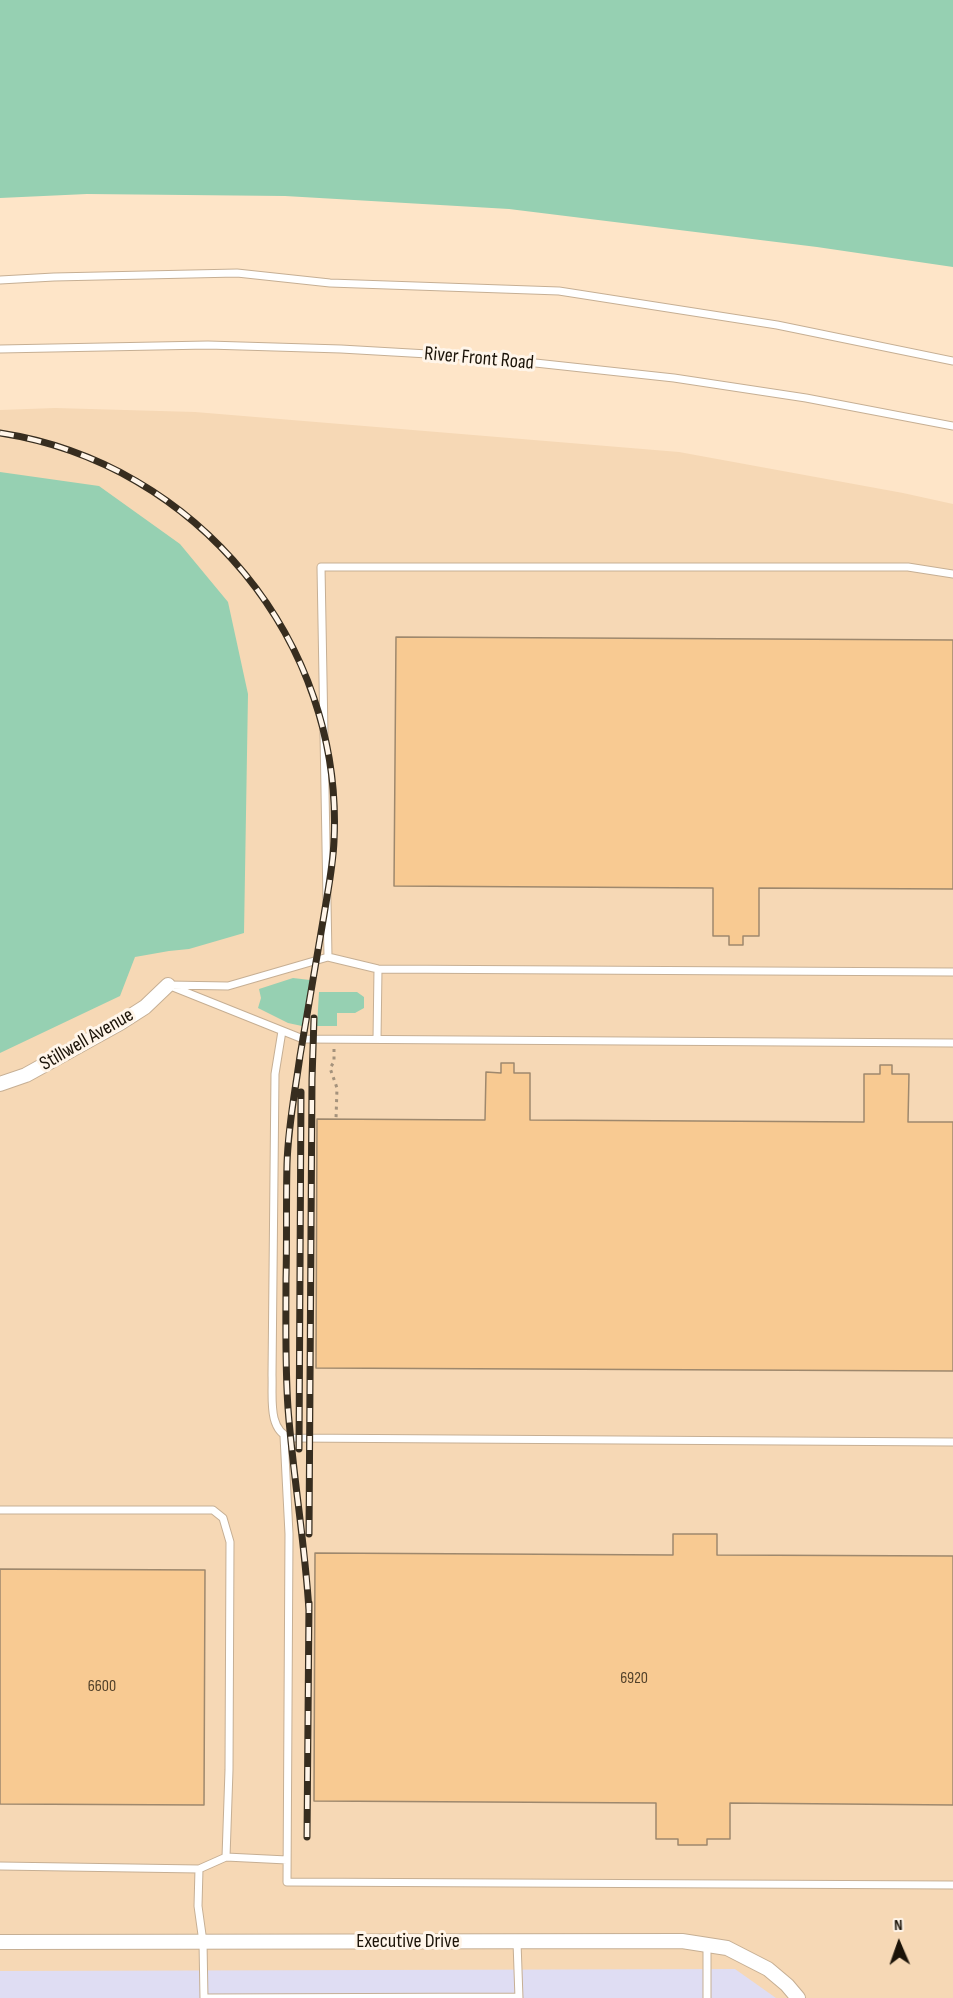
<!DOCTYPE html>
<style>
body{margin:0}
#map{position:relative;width:953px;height:1998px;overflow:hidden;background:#fee5c8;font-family:"Sofia Sans Condensed",sans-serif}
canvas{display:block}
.north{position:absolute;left:869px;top:1914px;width:60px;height:60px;-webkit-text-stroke:4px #fff5e9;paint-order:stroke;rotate:358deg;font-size:16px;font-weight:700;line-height:24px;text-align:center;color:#1b1308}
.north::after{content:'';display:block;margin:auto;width:21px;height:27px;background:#1b1308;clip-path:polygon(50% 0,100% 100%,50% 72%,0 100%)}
</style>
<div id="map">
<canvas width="953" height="1998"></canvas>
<div class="north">N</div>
</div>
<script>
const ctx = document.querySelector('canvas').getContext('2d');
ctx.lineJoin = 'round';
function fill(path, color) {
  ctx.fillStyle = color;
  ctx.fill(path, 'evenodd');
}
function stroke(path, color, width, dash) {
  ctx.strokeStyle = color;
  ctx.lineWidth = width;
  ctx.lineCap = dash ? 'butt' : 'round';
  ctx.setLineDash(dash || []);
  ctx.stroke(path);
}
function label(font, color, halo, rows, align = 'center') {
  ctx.font = font + ' "Sofia Sans Condensed",sans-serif';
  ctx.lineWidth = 6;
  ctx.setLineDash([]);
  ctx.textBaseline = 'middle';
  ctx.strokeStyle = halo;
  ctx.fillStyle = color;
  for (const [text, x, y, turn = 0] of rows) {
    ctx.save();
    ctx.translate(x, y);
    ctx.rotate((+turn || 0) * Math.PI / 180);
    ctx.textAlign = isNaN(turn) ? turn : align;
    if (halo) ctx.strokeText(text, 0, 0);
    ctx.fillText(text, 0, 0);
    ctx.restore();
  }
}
const built = new Path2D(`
 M55,408L195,412L679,452L903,493L953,504V1998H0V410Z`);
const education = new Path2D(`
 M735,1969L776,1998H0V1971Z`);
const green = new Path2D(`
 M0,0H953V267L817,247L509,209L285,196L87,194L0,198Z
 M0,472L99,486L180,544L228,602L248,694L244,933L189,949L169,951L135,957L120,996L0,1053Z
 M293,978L310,980L302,1026L288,1023L258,1008L261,998L259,989Z
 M319,992H357L364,997V1008L355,1013H337V1026H317Z`);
const building = new Path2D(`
 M396,637L953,640V889L759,888V936H743V945H729V936H713V888L394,886Z
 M501,1063H514V1073H530V1120L864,1122V1074H880V1065H892V1074H909L908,1122H953V1371L316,1368L317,1119L485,1120L486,1072L501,1073Z
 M673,1534H717V1555L953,1556V1805L730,1803V1839H707V1845H678V1839H656V1803L314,1801L315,1553L673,1555Z
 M0,1569L205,1570L204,1805L0,1804Z`);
const path = new Path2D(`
 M334,1049V1062L330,1068L337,1088L336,1119`);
const service = new Path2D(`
 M0,280L54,277L237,273L330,283L559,291L777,325L953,361
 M0,349L208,345L341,349L480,357L674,378L806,398L953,426
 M328,957L378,969L953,972
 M168,985L228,986L328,957L321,567H908L953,574
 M173,987L303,1039L953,1043
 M282,1031L275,1074L272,1375C273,1396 267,1431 291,1438L953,1442
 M377,1039L378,969
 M284,1436L289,1534L287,1882L953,1885
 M0,1510H213L223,1518L230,1542L229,1770L226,1857
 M0,1866L199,1869L198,1906L203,1942L204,1998
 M199,1869L226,1857L287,1860
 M517,1942L519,1998
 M707,1945V1998
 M204,1998L519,1997`);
const minor = new Path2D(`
 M0,1084L26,1075L120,1023L145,1007L168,985
 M0,1942L682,1941L727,1948L768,1969L787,1985L798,1998`);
const rail = new Path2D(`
 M0,433C197,463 344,642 334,841C333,866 328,890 324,915C316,962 308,1009 300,1056C295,1092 288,1127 287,1164C286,1202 287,1241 286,1279C286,1322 285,1365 288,1408C293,1476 305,1543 309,1611
 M299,1449L301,1092
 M309,1534L312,1079L314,1018
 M307,1837L309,1603`);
const numberNames = [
 ["6920",634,1679],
 ["6600",102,1687]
];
const streetNames = [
 ["River Front Road",479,359,5],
 ["Stillwell Avenue",87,1040,-30],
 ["Executive Drive",408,1942]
];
fill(built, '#f6d8b5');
fill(education, '#dfddf3');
fill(green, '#96d0b2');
fill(building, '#f8ca92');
stroke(building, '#9e886d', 1.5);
stroke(service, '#c6af94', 9);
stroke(minor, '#c6af94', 16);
stroke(path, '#a4927c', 3, [3, 4.5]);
stroke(service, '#fff', 7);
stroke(minor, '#fff', 14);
stroke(rail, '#372d1f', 7);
stroke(rail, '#fff5e9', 4.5, [14]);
label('16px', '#52412a', null, numberNames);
label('20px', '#1b1308', '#fff5e9', streetNames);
</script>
